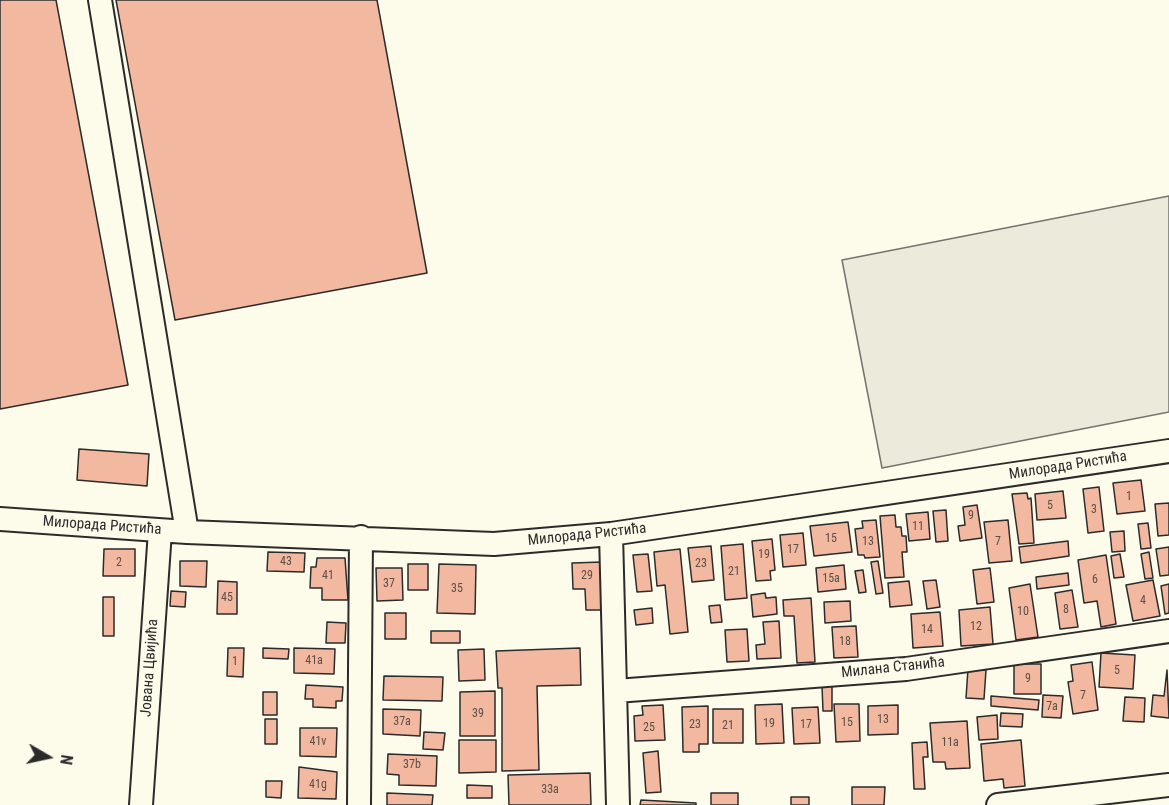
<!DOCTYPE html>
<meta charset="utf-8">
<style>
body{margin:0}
#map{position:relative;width:1169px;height:805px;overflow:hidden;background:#fdfbea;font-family:"Roboto Condensed",sans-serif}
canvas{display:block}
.north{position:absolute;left:18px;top:727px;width:60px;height:60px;-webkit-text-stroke:4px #fdfbea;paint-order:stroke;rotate:99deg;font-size:16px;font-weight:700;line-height:24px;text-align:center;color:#2b2b2b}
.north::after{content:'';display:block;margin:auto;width:21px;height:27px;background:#2b2b2b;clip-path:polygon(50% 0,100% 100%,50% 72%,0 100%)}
</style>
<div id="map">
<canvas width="1169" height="805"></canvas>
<div class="north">N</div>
</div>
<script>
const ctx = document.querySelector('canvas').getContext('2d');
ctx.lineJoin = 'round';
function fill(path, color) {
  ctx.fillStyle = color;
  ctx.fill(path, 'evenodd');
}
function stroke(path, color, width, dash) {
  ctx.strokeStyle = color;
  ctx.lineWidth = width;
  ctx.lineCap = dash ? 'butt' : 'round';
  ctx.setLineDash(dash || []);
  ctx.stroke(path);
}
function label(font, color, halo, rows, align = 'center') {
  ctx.font = font + ' "Roboto Condensed",sans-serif';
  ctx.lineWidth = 4.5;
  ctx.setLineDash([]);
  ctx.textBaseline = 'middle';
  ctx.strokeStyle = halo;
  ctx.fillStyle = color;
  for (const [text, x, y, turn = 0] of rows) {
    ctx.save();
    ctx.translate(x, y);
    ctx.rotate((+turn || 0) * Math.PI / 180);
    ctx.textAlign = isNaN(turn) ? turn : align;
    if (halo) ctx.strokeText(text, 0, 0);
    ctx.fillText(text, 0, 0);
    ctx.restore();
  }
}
const green = new Path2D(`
 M1169,196V412L882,468L842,260Z`);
const building = new Path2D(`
 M0,0H56L128,385L0,409Z
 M116,0H377L427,273L175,320Z
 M79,449L149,454L147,486L77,480Z
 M1141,480L1145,511L1117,514L1113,483Z
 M1099,487L1104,531L1088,533L1083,489Z
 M1063,491L1066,518L1037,520L1035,494Z
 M1027,493L1028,499L1031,498L1034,543L1019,544L1012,494Z
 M1169,503V535L1158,536L1155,504Z
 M977,505L982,538L960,541L958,526L965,525L963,507Z
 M946,510L948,541L936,542L933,511Z
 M928,512L930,539L909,541L906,514Z
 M895,515L896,527H901L902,536H906L907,552H902L904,577L885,578L880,516Z
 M876,520L880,557L865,558L864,555H858L855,529L863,528L862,521Z
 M1008,520L1012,561L989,563L984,522Z
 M848,522L852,552L814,556L810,526Z
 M1148,523L1151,548L1141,549L1138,524Z
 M1124,531L1125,551L1112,552L1110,532Z
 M803,533L806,565L783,567L780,535Z
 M772,539L775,570L770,571L771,580L756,581L752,541Z
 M1068,541L1069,556L1021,563L1019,547Z
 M743,544L747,598L725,600L721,546Z
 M711,546L714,580L692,582L688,548Z
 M1169,547V575L1160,576L1156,549Z
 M104,549H135V576H103Z
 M680,549L688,632L670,634L665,585L657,586L654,552Z
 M268,552L305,553L304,572L267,571Z
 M1149,552L1153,578L1145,579L1141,554Z
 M648,554L652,591L637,592L633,555Z
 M1120,554L1124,577L1114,578L1111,556Z
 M1106,555L1116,624L1101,627L1097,601L1084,603L1078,560Z
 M317,558H345L348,600H322V588H310L311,567H316Z
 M180,561H207L206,587L180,586Z
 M878,561L883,593L876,594L871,562Z
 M602,562L603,610H586L585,589H573L572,563Z
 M408,564H428V590H408Z
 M439,564L476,565L475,614L437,613Z
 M844,565L846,589L818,592L816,568Z
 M376,568H402L403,600L377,601Z
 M990,568L994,602L977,604L973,570Z
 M863,570L866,592L859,593L855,571Z
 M1068,573L1069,585L1037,589L1036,577Z
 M936,580L940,607L927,609L923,581Z
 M1153,580L1160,616L1133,621L1126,585Z
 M218,581L237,582V614H217Z
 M909,581L912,605L890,607L888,583Z
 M1030,584L1038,637L1016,640L1009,588Z
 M1169,584V613L1165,614L1161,586Z
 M1072,590L1078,627L1060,629L1055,593Z
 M171,591L186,592L185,607L170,606Z
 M765,593L766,598L776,597L777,614L753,617L751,595Z
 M103,597H114V636H103Z
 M811,598L815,662L797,663L794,616H784L783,600Z
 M850,601L851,621L825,623L824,602Z
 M720,605L722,622L711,623L709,606Z
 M990,607L993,644L961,646L959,610Z
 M652,608L653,623L636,625L634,610Z
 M940,612L943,646L913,648L911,614Z
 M385,613H406V639H385Z
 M779,621L781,658L757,659L756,645L765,644L763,622Z
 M327,622L346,623L345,643H326Z
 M856,626L858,657L834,658L832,627Z
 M747,629L749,661L727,662L725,630Z
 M431,631H460V643H431Z
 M228,648H244L243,677L227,676Z
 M263,648L289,649L288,659L263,658Z
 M294,648L335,649L334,674L294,673Z
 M580,648L581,685L537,686L539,770L502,771V688H498L496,651Z
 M484,649L485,680L459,681L458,650Z
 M1101,653L1135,655L1133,689L1099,687Z
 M1092,662L1098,710L1073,714L1068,682L1073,681L1071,665Z
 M1014,664H1041V694H1014Z
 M968,669L986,670L984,699L966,698Z
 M1167,670L1169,718L1151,716L1153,695L1164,696Z
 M384,676L443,677L442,701L383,700Z
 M306,685L343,687L342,701H336V708L313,707V699H305Z
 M822,686H832V711H823Z
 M495,691V736H460V692Z
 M263,692H277V715H263Z
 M1043,695L1063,696L1061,718L1042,717Z
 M991,696L1039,700L1038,710L991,706Z
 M1125,697L1145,698L1144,722L1123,721Z
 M782,704L784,743L756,744L755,705Z
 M834,704H859L860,741L836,742Z
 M663,705L665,740L635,741L634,716L643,715L642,706Z
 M898,705V734L868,735V706Z
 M708,706V744H699V752H683L682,707Z
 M818,707L820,743L794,744L792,708Z
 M383,709L421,710L420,736L383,734Z
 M713,709H743V743H713Z
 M1001,713L1023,714L1022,727L1000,726Z
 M997,715L998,739L979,740L977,717Z
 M265,719H277V744H265Z
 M967,721L970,768L946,769L945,762H933L930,723Z
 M300,728H337L336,757L300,756Z
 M424,732L445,733L443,750L423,749Z
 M459,740H496V772L459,773Z
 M1021,740L1025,786L1004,788L1003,779L984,781L981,744Z
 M927,742L928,757H923L925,789H914L912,743Z
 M658,751L661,792L646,793L643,753Z
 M388,754L437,756L436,786L399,785V775L387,774Z
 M299,767L337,772L336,799L298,798Z
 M590,773L591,805H509L508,775Z
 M266,781H282L281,798L266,797Z
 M467,785L492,786V798H467Z
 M852,787H885L884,805H852Z
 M387,793L433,795L432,805H387Z
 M711,793H738V805H711Z
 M791,797H809V805H791Z
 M641,800L696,803V805H640Z`);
const minor = new Path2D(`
 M100,0L187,532
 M0,519L187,532L494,544L611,534L1169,451
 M611,534L618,805
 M616,691L906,669L1169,631
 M141,805L160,531
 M359,805L361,537
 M998,805L1169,785`);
const numberNames = [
 ["1",1129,497],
 ["5",1050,506],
 ["3",1094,510],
 ["9",971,516],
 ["11",918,527],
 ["15",831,539],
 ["13",868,542],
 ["7",998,542],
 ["17",793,550],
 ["19",764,555],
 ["43",286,562],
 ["2",119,563],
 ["23",701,564],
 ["21",734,572],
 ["41",328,576],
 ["29",587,576],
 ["15a",831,579],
 ["6",1095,580],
 ["37",389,584],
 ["35",457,589],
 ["45",227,598],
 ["4",1143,601],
 ["8",1066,610],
 ["10",1023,612],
 ["12",976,627],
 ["14",927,630],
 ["18",845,642],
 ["41a",314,661],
 ["1",235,662],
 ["5",1117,671],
 ["9",1028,679],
 ["7",1083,696],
 ["7a",1052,707],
 ["39",478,714],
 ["13",883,720],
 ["37a",402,722],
 ["15",847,723],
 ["19",769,724],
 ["23",695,725],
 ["17",806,725],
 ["21",728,726],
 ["25",649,728],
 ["41v",318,742],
 ["11a",950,743],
 ["37b",412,765],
 ["41g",318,785],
 ["33a",550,790]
];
const streetNames = [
 ["Милорада Ристића",1068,466,-9],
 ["Милорада Ристића",102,526,4],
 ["Милорада Ристића",587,535,-6],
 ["Јована Цвијића",150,668,-86],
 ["Милана Станића",893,668,-6]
];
fill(green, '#ecebdb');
stroke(green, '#74746e', 1.5);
fill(building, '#f2b8a0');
stroke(building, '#2b2b2b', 1.5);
stroke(minor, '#2b2b2b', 26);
stroke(minor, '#fdfbea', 22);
label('12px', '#5d4e48', null, numberNames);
label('15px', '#2b2b2b', '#fdfbea', streetNames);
</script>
